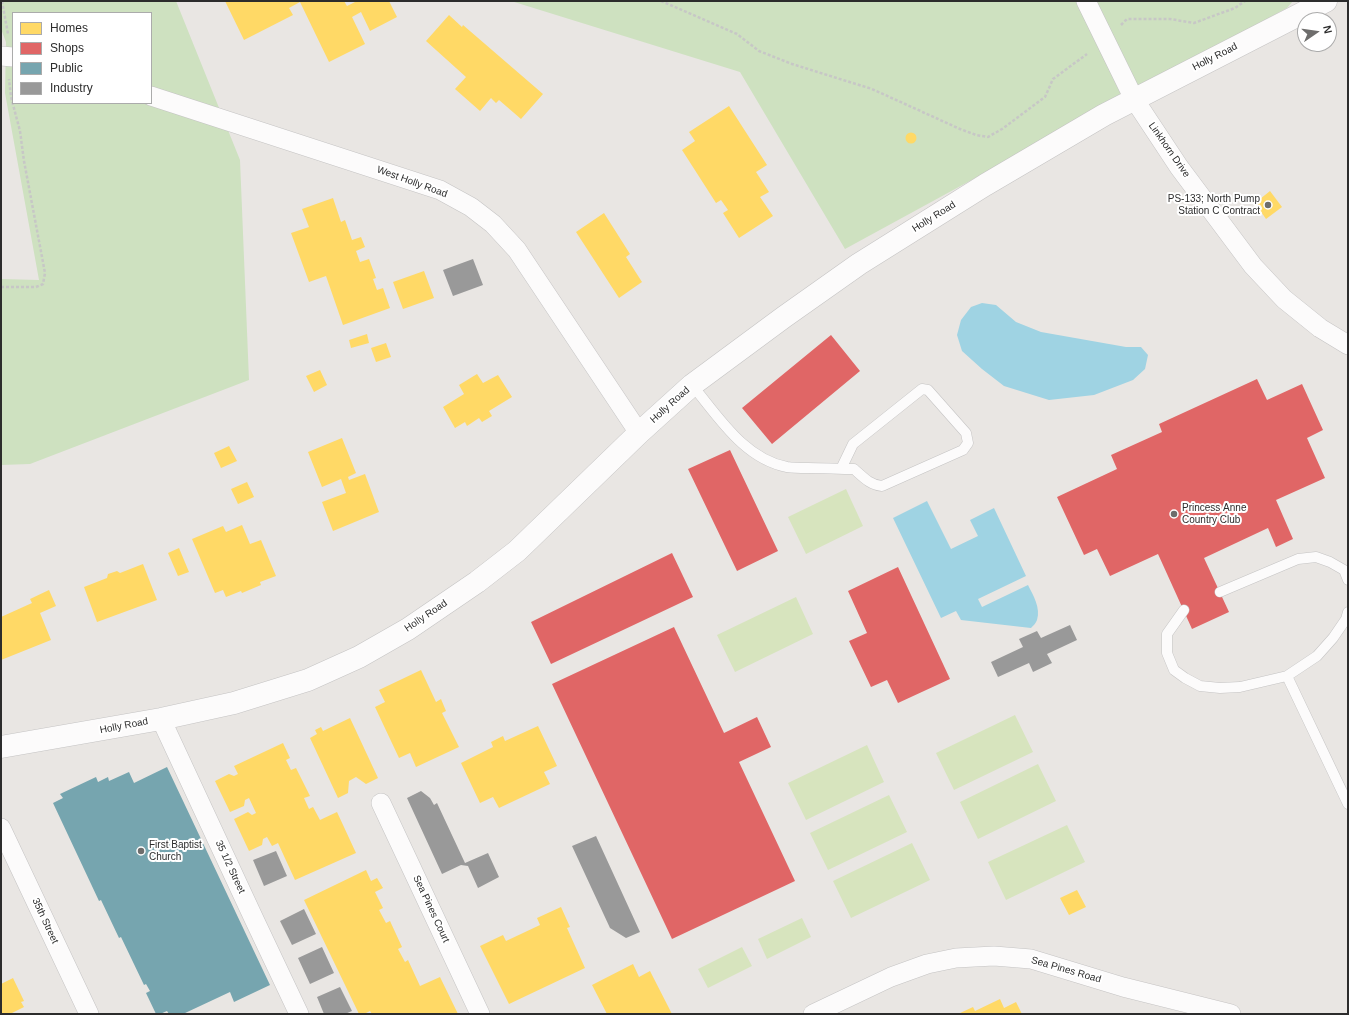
<!DOCTYPE html>
<style>
body{margin:0}
#map{position:relative;width:1349px;height:1015px;overflow:hidden;background:#e9e6e3;font-family:Arial,sans-serif}
canvas{display:block}
.frame{position:absolute;inset:0;border:2px solid #2c2c2c;pointer-events:none}
.legend{position:absolute;left:12px;top:12px;width:140px;height:92px;box-sizing:border-box;background:#fff;border:1px solid #ababab;margin:0;padding:5px 7px;list-style:none;font-size:12px;color:#2c2c2c}
.legend li{display:flex;align-items:center;gap:8px;height:20px}
.legend b{width:20px;border:1px solid #ababab}
.north{position:absolute;left:1297px;top:12px;width:40px;height:40px;box-sizing:border-box;background:#fff;border:1px solid #ababab;border-radius:50%;rotate:77deg;font-size:11px;font-weight:700;line-height:16px;text-align:center;color:#2c2c2c}
.north::after{content:'';display:block;margin:auto;width:14px;height:18px;background:#6e6d6c;clip-path:polygon(50% 0,100% 100%,50% 72%,0 100%)}
</style>
<div id="map">
<canvas width="1349" height="1015"></canvas>
<div class="frame"></div>
<ul class="legend">
<li><b style="height:11px;background:#ffd966"></b>Homes</li>
<li><b style="height:11px;background:#e06666"></b>Shops</li>
<li><b style="height:11px;background:#76a5af"></b>Public</li>
<li><b style="height:11px;background:#999"></b>Industry</li>
</ul>
<div class="north">N</div>
</div>
<script>
const ctx = document.querySelector('canvas').getContext('2d');
ctx.lineJoin = 'round';
function fill(path, color) {
  ctx.fillStyle = color;
  ctx.fill(path, 'evenodd');
}
function stroke(path, color, width, dash) {
  ctx.strokeStyle = color;
  ctx.lineWidth = width;
  ctx.lineCap = dash ? 'butt' : 'round';
  ctx.setLineDash(dash || []);
  ctx.stroke(path);
}
function label(font, color, halo, rows, align = 'center') {
  ctx.font = font + ' Arial,sans-serif';
  ctx.lineWidth = 4;
  ctx.setLineDash([]);
  ctx.textBaseline = 'middle';
  ctx.strokeStyle = halo;
  ctx.fillStyle = color;
  for (const [text, x, y, turn = 0] of rows) {
    ctx.save();
    ctx.translate(x, y);
    ctx.rotate((+turn || 0) * Math.PI / 180);
    ctx.textAlign = isNaN(turn) ? turn : align;
    if (halo) ctx.strokeText(text, 0, 0);
    ctx.fillText(text, 0, 0);
    ctx.restore();
  }
}
const green = new Path2D(`
 M1,1H176L240,160L249,380L30,464L1,465V279L39,280L5,93L6,42L1,29ZM13,13H151V103H13Z
 M511,1H1293L1287,8L845,249L740,72Z`);
const pitch = new Path2D(`
 M846,489L863,526L806,554L788,517Z
 M796,597L813,634L735,672L717,635Z
 M1015,715L1033,752L954,790L936,753Z
 M867,745L884,782L806,820L788,783Z
 M1038,764L1056,801L978,839L960,802Z
 M889,795L907,832L828,870L810,833Z
 M1067,825L1085,862L1006,900L988,862Z
 M912,843L930,880L851,918L833,881Z
 M802,918L811,937L767,959L758,939Z
 M742,947L752,966L708,988L698,969Z`);
const water = new Path2D(`
 M982,303L996,305L1016,322L1041,332L1126,347H1141L1148,355L1145,369L1133,380L1094,395L1049,400L1004,386L982,369L962,351L957,335L961,320L971,307Z
 M927,501L951,549L978,536L970,520L994,508L1026,576L978,599L982,607L1028,585C1033,595 1041,608 1037,620C1036,623 1033,626 1031,628L961,620L956,611L941,618L893,518Z`);
const homes = new Path2D(`
 M225,1H344L347,6L357,1H389L397,17L370,31L361,12L352,17L365,44L329,62L300,2L289,8L293,15L244,40Z
 M449,15L462,27L463,25L543,94L521,119L499,100L496,103L491,98L480,111L455,89L466,77L426,41Z
 M729,106L767,165L756,172L769,192L760,197L773,216L739,238L723,213L728,210L721,200L716,203L682,150L695,141L689,132Z
 M905.5 138a5.5 5.5 0 1 1 11 0a5.5 5.5 0 1 1-11 0Z
 M1270,191L1282,207L1266,219L1255,203Z
 M333,198L341,222L345,220L352,240L361,237L365,247L356,251L360,262L369,259L376,278L373,279L377,290L383,288L390,308L343,325L326,276L309,282L291,233L309,227L302,209Z
 M604,213L630,254L626,257L642,282L619,298L576,232Z
 M424,271L434,298L403,309L393,282Z
 M367,334L369,343L351,348L349,340Z
 M386,343L391,357L376,362L371,348Z
 M320,370L327,385L314,392L306,376Z
 M477,374L483,383L498,375L512,397L489,411L492,416L482,422L479,418L467,426L465,422L455,428L443,407L464,394L459,385Z
 M342,438L356,473L348,477L349,480L365,474L379,512L333,531L322,502L346,493L341,479L322,487L308,452Z
 M229,446L237,461L221,468L214,453Z
 M247,482L254,497L238,504L231,489Z
 M242,525L250,544L261,540L276,576L260,582L261,585L242,593L241,591L226,597L223,590L215,593L192,539L223,526L226,532Z
 M179,548L189,572L178,576L168,553Z
 M143,564L157,600L97,622L84,587L107,578L108,574L117,571L120,573Z
 M49,590L56,606L40,613L51,640L1,660V617L32,603L30,599Z
 M421,670L436,702L441,699L446,711L442,713L459,747L416,767L410,753L399,758L375,707L385,702L379,690Z
 M350,718L378,778L366,784L356,777L349,781L348,793L338,798L310,738L317,734L315,730L321,727L323,731Z
 M538,726L557,766L544,772L550,784L499,808L493,797L480,803L461,763L493,747L491,742L503,736L505,741Z
 M283,743L290,758L286,760L291,770L296,768L310,796L304,798L309,809L313,807L320,820L337,812L356,853L295,880L278,843L272,846L267,837L263,839L262,845L249,851L234,819L248,812L252,815L256,813L249,798L245,800L244,806L230,812L215,781L229,774L234,776L238,774L234,766Z
 M366,870L371,881L377,878L383,888L375,892L383,908L379,910L386,923L390,921L402,947L398,949L405,962L408,960L420,986L440,977L458,1014H372L370,1011L364,1014H359L304,900Z
 M1077,890L1086,907L1069,915L1060,898Z
 M561,907L570,927L567,928L585,968L509,1004L480,946L503,935L506,941L540,925L537,918Z
 M633,964L639,977L650,971L672,1014H607L592,985Z
 M13,978L24,1001L21,1002L24,1007L10,1014H1V984Z
 M1000,999L1004,1008L1016,1002L1022,1014H958L973,1007L975,1011Z`);
const shops = new Path2D(`
 M831,335L860,371L772,444L742,408Z
 M1257,379L1267,400L1302,384L1323,430L1307,438L1325,478L1276,500L1293,539L1276,547L1268,528L1204,558L1229,612L1192,629L1158,554L1110,576L1097,549L1084,555L1057,497L1117,469L1111,455L1162,432L1159,424Z
 M730,450L778,551L737,571L688,469Z
 M672,553L693,597L551,664L531,622Z
 M898,567L950,679L898,703L887,680L871,687L849,641L867,633L848,591Z
 M674,627L724,733L757,717L771,747L739,762L795,881L672,939L552,684Z`);
const public = new Path2D(`
 M167,767L270,985L234,1002L230,992L183,1014H169L167,1011L160,1014H156L146,993L150,991L146,984L144,985L121,937L119,938L101,900L99,901L53,803L63,798L60,794L96,777L98,782L108,777L109,781L129,772L134,783Z`);
const industry = new Path2D(`
 M473,259L483,285L453,296L443,270Z
 M1070,625L1077,640L1047,654L1052,663L1033,672L1029,663L998,677L991,662L1023,647L1019,639L1037,631L1041,638Z
 M421,791L430,798L434,805L437,803L465,863L488,853L499,877L478,888L468,866L461,865L442,874L407,798Z
 M596,836L640,932L626,938L610,928L572,846Z
 M276,851L287,876L264,886L253,860Z
 M304,909L316,934L292,945L280,921Z
 M322,947L334,973L310,984L298,958Z
 M340,987L352,1011L345,1014H324L317,997Z`);
const path = new Path2D(`
 M2,1L8,34
 M661,1L737,34L759,51L792,64L872,89L960,129L976,135L988,137L1002,129L1045,97L1053,79L1087,54
 M1121,25L1127,19H1170L1194,23L1235,8L1245,1
 M1,287H36L43,284L45,273L24,161L20,131L11,97L9,79`);
const service = new Path2D(`
 M692,385C718,416 744,459 787,467C794,468 801,468 808,468C823,468 839,469 854,469C863,477 870,485 882,486L963,450L968,443L966,433L928,390L922,389L853,444L841,469
 M1220,592L1298,559L1316,557L1330,562L1344,570L1348,580
 M1184,610L1167,634V653L1174,670L1185,678L1200,686L1220,688L1240,687L1287,676L1317,656L1333,638L1346,619L1348,612
 M1287,676L1348,804`);
const minor = new Path2D(`
 M1086,1L1134,99L1179,167L1253,266L1284,299L1320,328L1348,345
 M1,56L13,57
 M151,96L440,190L471,207L493,224L517,250L639,433
 M161,719L254,919L299,1014
 M381,803L480,1014
 M1,828L89,1014
 M813,1014L891,977L927,964L956,958L994,956L1031,959L1123,987L1231,1014`);
const tertiary = new Path2D(`
 M1,747L161,719L234,703L308,680L359,657L408,629L477,582L517,551L639,433L692,385L784,317L859,264L985,185L1104,115L1326,1`);
const markers = [
 [1268,205,4,"#6e6d6c"],
 [1174,514,4,"#6e6d6c"],
 [141,851,4,"#6e6d6c"]
];
const streetNames = [
 ["Holly Road",1215,57,-27],
 ["Linkhorn Drive",1169,150,55],
 ["West Holly Road",412,182,20],
 ["Holly Road",934,217,-32],
 ["Holly Road",670,405,-42],
 ["Holly Road",426,616,-34],
 ["Holly Road",124,726,-11],
 ["35 1/2 Street",230,867,65],
 ["Sea Pines Court",431,909,65],
 ["35th Street",45,921,65],
 ["Sea Pines Road",1066,970,16]
];
const poiNames = [
 ["PS-133; North Pump",1260,199,"right"],
 ["Station C Contract",1260,211,"right"],
 ["Princess Anne",1182,508],
 ["Country Club",1182,520],
 ["First Baptist",149,845],
 ["Church",149,857]
];
fill(green, '#cee1c0');
fill(pitch, '#d7e4be');
fill(water, '#9fd3e3');
fill(homes, '#ffd966');
fill(shops, '#e06666');
fill(public, '#76a5af');
fill(industry, '#999');
stroke(service, '#c4c3c3', 11);
stroke(minor, '#c4c3c3', 20);
stroke(tertiary, '#c4c3c3', 23);
stroke(path, '#c7c7c6', 2.5, [3, 2]);
stroke(service, '#fcfbfb', 10);
stroke(minor, '#fcfbfb', 19);
stroke(tertiary, '#fcfbfb', 22);
for (const [x, y, r, color] of markers) {
  const dot = new Path2D();
  dot.arc(x, y, r, 0, 2 * Math.PI);
  ctx.fillStyle = color;
  ctx.fill(dot);
  stroke(dot, '#fff', 1.5);
}
label('10px', '#2c2c2c', '#fff', streetNames);
label('10px', '#2c2c2c', '#fff', poiNames, 'left');
</script>
